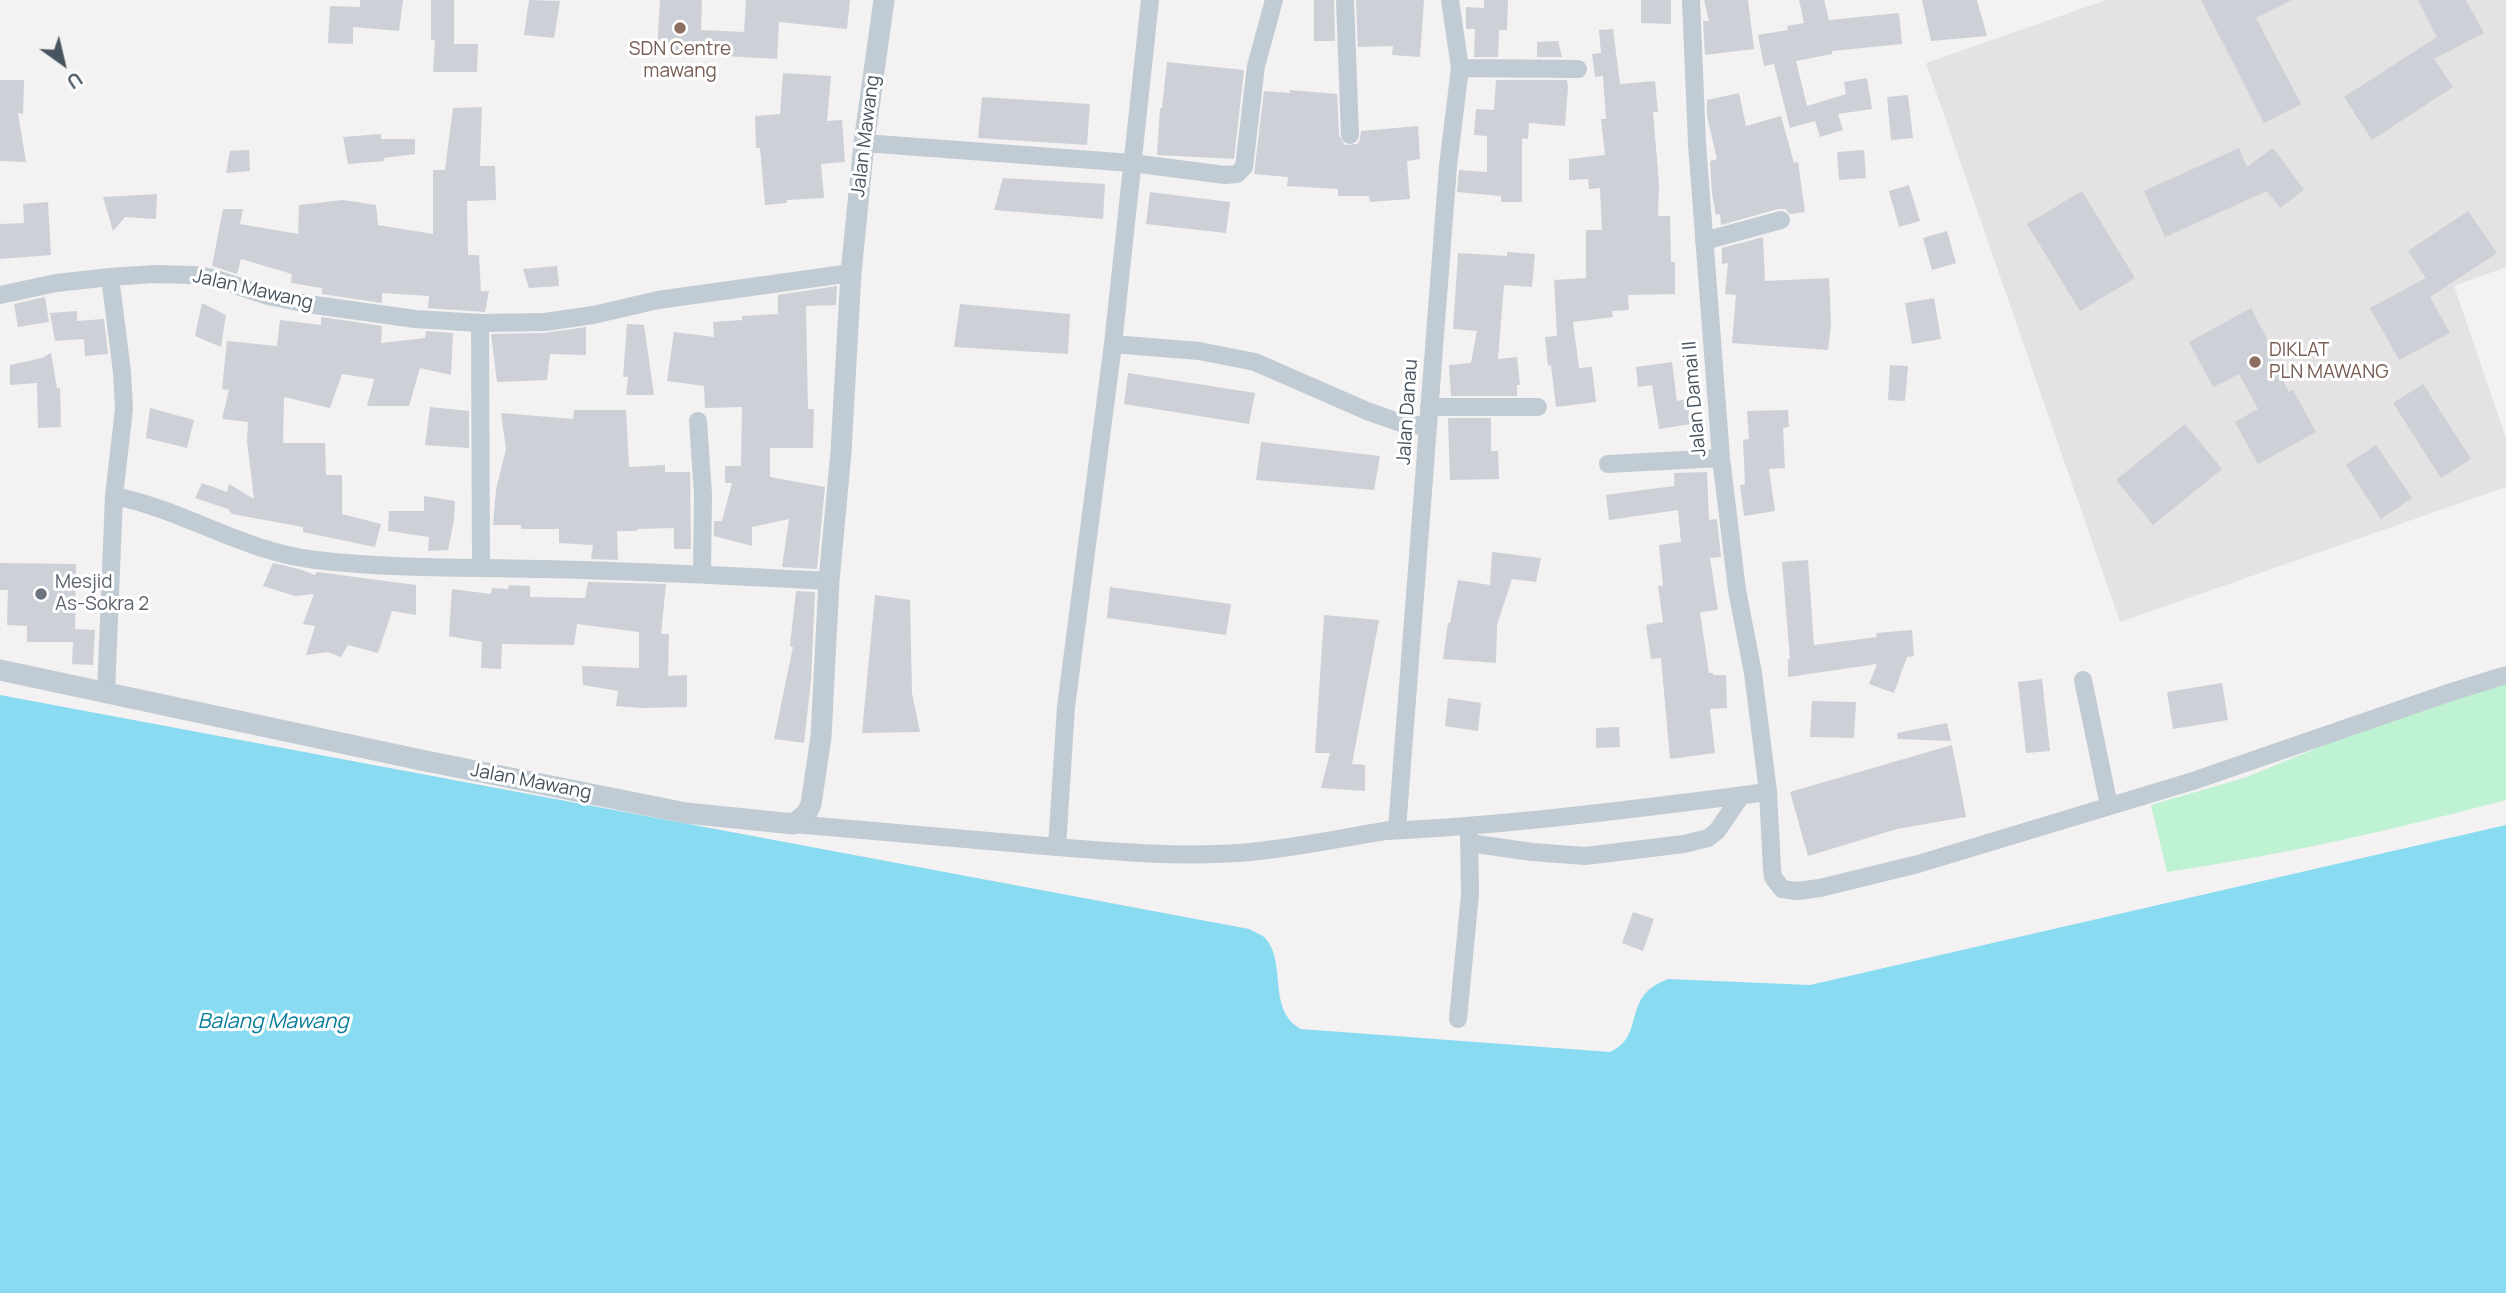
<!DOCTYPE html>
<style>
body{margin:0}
#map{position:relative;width:2506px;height:1293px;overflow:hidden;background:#f3f1f1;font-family:Manrope,sans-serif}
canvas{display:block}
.north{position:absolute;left:28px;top:28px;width:70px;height:70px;-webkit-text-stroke:5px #fff;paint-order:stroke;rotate:146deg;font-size:19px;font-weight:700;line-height:28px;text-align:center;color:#475460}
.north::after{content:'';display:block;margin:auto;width:24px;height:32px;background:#475460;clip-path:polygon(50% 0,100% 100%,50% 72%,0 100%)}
</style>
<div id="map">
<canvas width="2506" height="1293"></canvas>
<div class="north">U</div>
</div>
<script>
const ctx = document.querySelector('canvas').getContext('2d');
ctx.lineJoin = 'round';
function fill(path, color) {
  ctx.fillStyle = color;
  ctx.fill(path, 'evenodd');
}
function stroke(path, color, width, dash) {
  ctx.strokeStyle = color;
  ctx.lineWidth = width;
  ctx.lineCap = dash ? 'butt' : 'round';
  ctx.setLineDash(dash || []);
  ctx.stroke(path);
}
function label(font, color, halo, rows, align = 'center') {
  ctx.font = font + ' Manrope,sans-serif';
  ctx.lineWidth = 6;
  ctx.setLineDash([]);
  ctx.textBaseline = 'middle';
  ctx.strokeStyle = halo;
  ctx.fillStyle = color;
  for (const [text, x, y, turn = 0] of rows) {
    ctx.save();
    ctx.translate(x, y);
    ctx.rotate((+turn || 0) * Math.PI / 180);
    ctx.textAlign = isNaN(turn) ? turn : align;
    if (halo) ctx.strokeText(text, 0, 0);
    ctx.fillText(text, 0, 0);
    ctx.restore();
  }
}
const education = new Path2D(`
 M2106,0H2506V267L2454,286L2506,438V487L2120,622L1926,63Z`);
const green = new Path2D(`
 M2506,682V800C2393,830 2282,855 2167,872L2151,805L2244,778L2378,723Z`);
const water = new Path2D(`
 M0,695L1249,929C1253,931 1260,934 1264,937C1288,961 1266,1010 1301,1029L1610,1052C1638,1039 1629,1015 1644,995C1650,987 1659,983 1668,979L1810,985L2506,825V1293H0Z`);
const building = new Path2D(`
 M360,0H403L399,31L353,27V44L328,43L330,6L360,7Z
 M431,0H454V44H478L477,72H433L435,40H431Z
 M529,0L560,1L554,38L524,35Z
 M660,0H702L701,30L744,32L746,0H850L847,29L779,22L777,59L657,52Z
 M1314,0H1334L1335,41H1314Z
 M1356,0H1424L1420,57L1392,55L1393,46L1358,47Z
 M1484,0H1508L1507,30H1499L1498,57H1474L1475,29H1466V7L1484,8Z
 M1641,0H1671V24L1641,23Z
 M1704,0H1748L1754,49L1705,55L1703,21H1709Z
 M1799,0H1824L1829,20L1899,13L1902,44L1832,51V54L1796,61L1807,106L1846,94L1844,82L1867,78L1872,109L1838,114L1843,130L1820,137L1815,121L1790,128L1774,64L1764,66L1758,35L1788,30L1787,26L1804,23Z
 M1922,0H1977L1987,36L1931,41Z
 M2201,0H2292L2256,18L2301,104L2264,123Z
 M2418,0H2466L2484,33L2434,59L2453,87L2372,140L2344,97L2437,37Z
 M1613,29L1620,84L1655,81L1658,112H1653L1659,184L1658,216H1670L1671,262H1675V294L1628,295L1629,310L1612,311L1613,317L1573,322L1579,368L1592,367L1596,402L1556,407L1551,365L1548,366L1545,337L1557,336L1554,280L1586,278V230H1602L1600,188L1589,189L1588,179L1569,180V159L1605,155L1601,119H1606L1603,76L1595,77L1592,54L1601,53L1599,30Z
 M1558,41L1562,57H1537V42Z
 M1167,62L1244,70L1234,159L1157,155L1160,108H1162Z
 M783,73L831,76L827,121L842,120L845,162L821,164L824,198L787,200V203L765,205L760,148H756L755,116L780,114Z
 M0,80H24L23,114L18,113L26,162L0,161Z
 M1496,80H1567L1568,87L1565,126L1529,123L1528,139L1522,138V202H1501V196L1457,192L1459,170L1487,172V136L1474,135L1476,109L1494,110Z
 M1290,90L1337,94L1339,135L1345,145L1357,144L1360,140L1361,131L1418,126L1420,159L1407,161L1410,199L1370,202L1369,196H1338V189L1287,186L1288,177L1254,174L1264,91L1290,93Z
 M1739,93L1746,126L1781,116L1794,163L1798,162L1805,212L1790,214L1785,209H1778L1721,225L1720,214L1716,215L1712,194L1710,161L1717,159L1707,116V100Z
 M1908,95L1913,138L1891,140L1887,97Z
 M982,97L1090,104L1087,145L978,138Z
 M482,107L480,166H495L496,200L467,201L468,255H479L481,291H489L485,312L428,308L429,296L382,293V303L322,294V288L291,283L292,274L241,259L237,274L212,266L223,209H243L240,224L298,234L299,205L343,200L376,205L378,225L433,234V170H445L453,108Z
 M381,134V139H415V154L384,158V161L348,164L343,137Z
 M2239,148L2247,167L2273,148L2304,190L2280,208L2267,191L2165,237L2144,191Z
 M249,150L250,171L226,173L230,151Z
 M1864,150L1866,178L1839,180L1837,152Z
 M1003,178L1105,184L1103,219L994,210Z
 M1909,185L1920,221L1899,227L1889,191Z
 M2082,191L2135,278L2080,311L2027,224Z
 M1150,192L1230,202L1226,233L1146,224Z
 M157,194L156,219L125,217L113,231L103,197Z
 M48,202L51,255L0,259V224L24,223L23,204Z
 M2468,211L2497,253L2430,297L2450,333L2399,360L2370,308L2426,278L2408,251Z
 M1947,231L1956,263L1932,270L1923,238Z
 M1763,237L1765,281L1829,278L1831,324L1828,350L1732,343L1736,295L1725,294L1728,263L1722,264V248Z
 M1507,252L1535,254L1532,287L1504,285L1498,359L1517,357L1520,385H1517V396H1451L1449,365L1471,363L1477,331L1453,329L1458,253L1507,256Z
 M557,266L559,286L529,288L523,269Z
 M837,286L836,305L806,306L808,409H814L813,448H770V477L825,487L817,569L782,567L789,519L752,527V546L714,536V521H722L732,483H725V466H741L742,407L705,408L704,386L667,381L674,332L714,337L713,322L742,320V316L778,314V295Z
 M45,297L49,322L18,327L14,304Z
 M1934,298L1941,339L1912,344L1905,303Z
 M202,303L226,315L221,347L195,336Z
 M960,304L1070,314L1068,354L954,347Z
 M2251,308L2275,354L2270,357L2289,392L2293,390L2316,432L2258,464L2235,422L2258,409L2239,374L2213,387L2189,342Z
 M77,311V321L104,319L108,354L85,356L84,339L55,341L50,313Z
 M321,317L382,326L381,343L425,338L426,331L453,333L451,375L420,368L409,406H367L374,379L342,374L330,408L284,397L283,443H325L326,475H342V514L381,524L375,547L303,532V527L232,514L228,509L195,498L202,483L227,492L229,484L254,499L247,441L248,422L222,419L229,390L222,389L227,341L277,346L280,320L321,325Z
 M627,324L644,325L654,395H626L628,377H623Z
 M586,327V355L550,354L547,380L497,382L491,334L545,333Z
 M51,353L57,388H60L61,427L38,428L37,383L10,385V365L42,358Z
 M1672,362L1677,401L1686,399L1691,424L1659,429L1652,385L1638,387L1636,367Z
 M1890,365L1908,366L1905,401L1888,400Z
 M1128,373L1255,393L1249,424L1124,404Z
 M2423,384L2471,459L2441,478L2393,403Z
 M430,407L469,411V448L425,445Z
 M150,408L194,420L187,448L146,438Z
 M574,410H626L629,467L665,465V472H690L691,549H674V528L637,529V531H617L618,560L591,559L593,545L559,543V529H521V525H493L496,490L506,449L501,413L573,419Z
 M1788,410L1789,427L1783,428L1785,468L1769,469L1775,511L1744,516L1740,485L1745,484L1743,440L1749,439L1747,411Z
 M1448,418H1491V451H1498L1499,479L1450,480Z
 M2185,424L2222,469L2153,525L2116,480Z
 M1261,442L1380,456L1374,490L1256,480Z
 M2376,445L2412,498L2381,519L2346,465Z
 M1707,472L1709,520L1717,519L1721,557L1710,558L1718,610L1700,612L1709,673H1713V675H1726L1727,708L1710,709L1715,753L1670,759L1661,658L1651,659L1646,625L1663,622L1658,586H1663L1659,545L1681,542L1678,510L1609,520L1606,495L1674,486V473Z
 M424,496L455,501L454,520L448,550L428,551L429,537L388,531L389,511H424Z
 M1492,552L1541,558L1536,582L1512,579L1497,625L1496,663L1443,659L1448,623H1450L1458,580L1490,585Z
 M1808,560L1814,645L1877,637L1876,633L1912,630L1914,656L1907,657L1894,693L1869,684L1877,664L1788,677V659H1790L1782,562Z
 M0,563L76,564L75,629L95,630L93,665L72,664L73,642H27V626L7,625L8,590H0Z
 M273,563L299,569L315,575L317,572L416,585V615L392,611L378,653L348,645L341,657L328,652L306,655L315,626L303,624L314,594L295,596L263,586Z
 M588,582L666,584L661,634H669L668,676L687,675V707L643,708L616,706L618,691L583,685L582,666L639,668V632L577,624L574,645L502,644L501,669L481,668L482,642L449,636L452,589L491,594L492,588L508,589L509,585L530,586V597L585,598Z
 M1110,587L1231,604L1226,635L1107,618Z
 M796,591L815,592L811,680L804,743L774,739L793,647L790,646Z
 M875,595L910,600L912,693L920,732L862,733Z
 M1324,615L1379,620L1352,764L1365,765V791L1321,788L1330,753H1315Z
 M2042,679L2050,751L2026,753L2018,682Z
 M2222,683L2228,720L2173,729L2167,692Z
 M1448,698L1481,703L1478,731L1445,726Z
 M1812,701L1856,702L1854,738L1810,737Z
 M1947,723L1951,741L1898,739L1897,733Z
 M1619,727L1620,747L1596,748V728Z
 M1952,745L1966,817L1897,829L1808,856L1790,792Z
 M1633,912L1654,919L1643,951L1622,943Z`);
const minor = new Path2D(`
 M1150,0L1113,344L1066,707L1057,847C1118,852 1178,857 1239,853C1292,849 1345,837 1397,829L1448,166L1460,68L1450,0
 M1345,0L1350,135
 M1691,0L1697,144L1721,458L1737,590L1753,673L1768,792
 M1460,68L1578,69
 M864,143L1132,163L1225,175L1237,174L1244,167L1256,66L1274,0
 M1704,241L1781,220
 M0,295L56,283L110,277
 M480,323L481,567
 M1113,344L1199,351L1255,362L1367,411L1398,422L1428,427
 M1429,407H1538
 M698,421L703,494L702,574
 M1608,464L1721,458
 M114,496C185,510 241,551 316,560C391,569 467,567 543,569C639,571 734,576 829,581
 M2083,680L2109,806
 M106,693L114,496L124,409L122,372L110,277L154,274L194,275L213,278L268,296L308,304L415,319L480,323L545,322L593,315L658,300L851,273
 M794,824L1057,847
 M1386,831C1515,825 1641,808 1768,792L1772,868L1773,877L1782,889L1797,891L1820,888L1918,864L2193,781L2451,692L2506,675
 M1469,843L1532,852L1585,856L1684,844L1708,838L1717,831L1741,796
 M1458,1019L1470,894L1469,831`);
const tertiary = new Path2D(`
 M0,670L421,760L686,813L794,824L807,813L811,804L821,737L829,581L841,452L851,273L864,143L884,0`);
const markers = [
 [680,28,7,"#8d6e63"],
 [2255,362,7,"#8d6e63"],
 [41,594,7,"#6b7280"]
];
const educationNames = [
 ["SDN Centre",680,50],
 ["mawang",680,72],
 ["DIKLAT",2269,351,"left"],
 ["PLN MAWANG",2269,373,"left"]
];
const streetNames = [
 ["Jalan Mawang",866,136,-83],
 ["Jalan Mawang",253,290,13],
 ["Jalan Damai II",1695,399,-95],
 ["Jalan Danau",1408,412,-86],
 ["Jalan Mawang",531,782,11]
];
const worshipNames = [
 ["Mesjid",55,583],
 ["As-Sokra 2",55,605]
];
const waterNames = [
 ["Balang Mawang",273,1022]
];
fill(education, '#e4e2e3');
fill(green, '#bef2d2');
fill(water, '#89dbf1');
fill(building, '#cdd0d6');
stroke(minor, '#c1cbd3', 18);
stroke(tertiary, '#c1cbd3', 21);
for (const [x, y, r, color] of markers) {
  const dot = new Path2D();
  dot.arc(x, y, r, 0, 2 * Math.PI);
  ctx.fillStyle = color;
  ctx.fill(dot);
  stroke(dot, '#fff', 2.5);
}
label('19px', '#785e54', '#fff', educationNames);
label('19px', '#475460', '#fff', streetNames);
label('19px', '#5b616d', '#fff', worshipNames, 'left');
label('italic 21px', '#067d9d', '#fff', waterNames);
</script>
